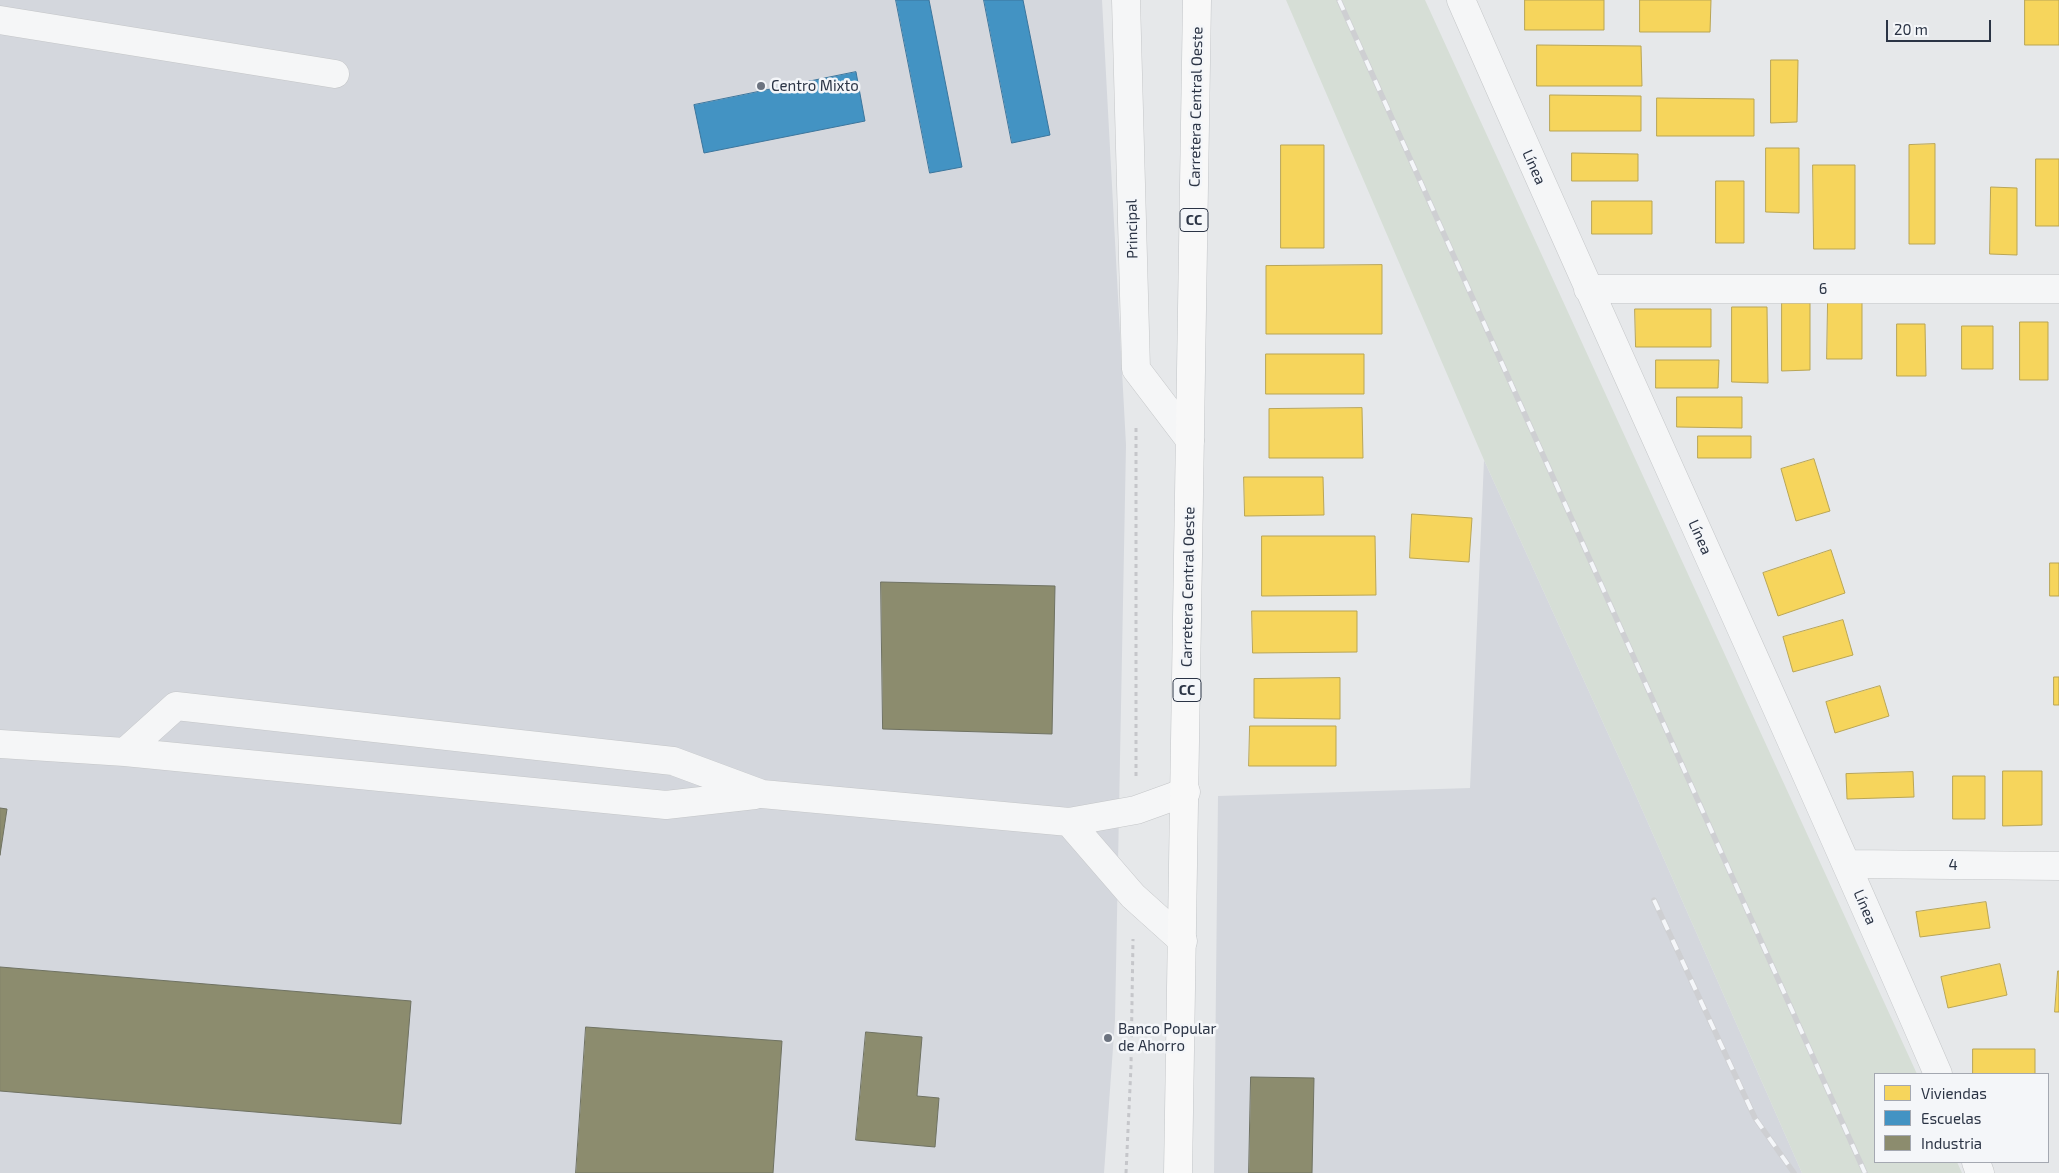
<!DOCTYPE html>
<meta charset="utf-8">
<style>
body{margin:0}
#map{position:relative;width:2059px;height:1173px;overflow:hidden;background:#e6e8ea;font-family:"Exo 2",sans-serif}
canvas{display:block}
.legend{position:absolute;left:1874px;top:1073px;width:175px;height:90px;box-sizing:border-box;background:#f4f6f9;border:1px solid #a4a8b1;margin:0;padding:6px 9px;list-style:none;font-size:15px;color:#2b3445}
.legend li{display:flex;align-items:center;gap:10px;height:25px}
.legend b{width:25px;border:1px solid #a4a8b1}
.scale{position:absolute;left:1886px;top:20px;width:105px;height:22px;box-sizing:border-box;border:2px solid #2b3445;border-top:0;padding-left:6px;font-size:15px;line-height:18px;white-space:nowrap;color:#2b3445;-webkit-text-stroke:4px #f4f6f9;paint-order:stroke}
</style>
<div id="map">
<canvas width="2059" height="1173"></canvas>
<ul class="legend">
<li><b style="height:14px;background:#f6d55c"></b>Viviendas</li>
<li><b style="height:14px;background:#4393c3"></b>Escuelas</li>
<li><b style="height:14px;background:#8c8c6e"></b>Industria</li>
</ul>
<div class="scale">20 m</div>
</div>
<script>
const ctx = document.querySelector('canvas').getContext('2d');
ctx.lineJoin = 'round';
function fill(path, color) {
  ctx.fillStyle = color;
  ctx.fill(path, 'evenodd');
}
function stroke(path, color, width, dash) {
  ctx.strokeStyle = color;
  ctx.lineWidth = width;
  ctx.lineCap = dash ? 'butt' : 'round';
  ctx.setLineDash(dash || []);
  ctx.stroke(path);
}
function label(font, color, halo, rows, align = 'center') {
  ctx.font = font + ' "Exo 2",sans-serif';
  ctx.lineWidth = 5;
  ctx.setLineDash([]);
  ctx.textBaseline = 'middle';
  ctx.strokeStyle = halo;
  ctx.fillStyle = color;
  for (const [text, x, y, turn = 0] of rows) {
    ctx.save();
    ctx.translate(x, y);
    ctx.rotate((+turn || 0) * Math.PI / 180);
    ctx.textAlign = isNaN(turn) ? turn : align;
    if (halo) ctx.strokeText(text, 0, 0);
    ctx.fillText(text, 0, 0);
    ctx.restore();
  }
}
const built = new Path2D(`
 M0,0H1102L1126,445L1115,1020L1104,1173H0Z
 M1484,460L1630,782L1802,1173H1214L1218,796L1470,788Z`);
const green = new Path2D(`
 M1286,0H1425L1917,1074H1875V1162H1957L1962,1173H1802L1630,782L1484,460Z`);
const homes = new Path2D(`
 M1525,0H1604V30H1525Z
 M1640,0H1711L1710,32H1640Z
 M2025,0H2059V45H2025Z
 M1537,45L1641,46L1642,86H1537Z
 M1771,60H1798L1797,122L1771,123Z
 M1550,95L1641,96V131H1550Z
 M1657,98L1754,99V136H1657Z
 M1935,144V244H1909V145Z
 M1281,145H1324V248H1281Z
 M1766,148H1799V213L1766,212Z
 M1572,153L1638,154V181H1572Z
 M2036,159H2059V226H2036Z
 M1813,165H1855V249H1814Z
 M1716,181H1744V243H1716Z
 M1991,187L2017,188V255L1990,254Z
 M1592,201H1652V234H1592Z
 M1382,265V334H1266V266Z
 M1828,301H1862V359H1827Z
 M1782,303H1810V370L1782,371Z
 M1732,307H1767L1768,383L1732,382Z
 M1635,309H1711V347H1636Z
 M2020,322H2048V380H2020Z
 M1897,324H1925L1926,376H1897Z
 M1962,326H1993V369H1962Z
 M1266,354H1364V394H1266Z
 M1656,360H1719L1718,388H1656Z
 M1677,397H1742V428L1677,427Z
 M1362,408L1363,458H1269V409Z
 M1698,436H1751V458H1698Z
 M1814,459L1830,511L1796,521L1781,469Z
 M1244,477H1323L1324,515L1245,516Z
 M1412,514L1472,518L1469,562L1410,558Z
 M1262,536H1375L1376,595L1262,596Z
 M1831,550L1845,593L1778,616L1763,573Z
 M2050,563H2059V596H2050Z
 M1252,611H1357V652L1253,653Z
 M1843,620L1853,655L1793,672L1783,637Z
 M2054,677H2059V705H2054Z
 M1340,678V719L1254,718V679Z
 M1880,686L1889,716L1835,733L1826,702Z
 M1250,726H1336V766H1249Z
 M2003,771H2042V825L2003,826Z
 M1913,772L1914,797L1847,799L1846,774Z
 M1953,776H1985V819H1953Z
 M1986,902L1990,928L1920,937L1916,912Z
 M2000,964L2007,995L1948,1008L1941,977Z
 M2058,971H2059V1012H2055Z
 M1973,1049H2035V1074H1973Z`);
const schools = new Path2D(`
 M896,0H929L962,167L930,173Z
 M984,0H1023L1050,135L1012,143Z
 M856,72L865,121L704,153L694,105Z`);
const industry = new Path2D(`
 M881,582L1055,586L1052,734L883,729Z
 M0,808L7,809L0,855Z
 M0,967L411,1001L401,1124L0,1091Z
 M586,1027L782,1041L773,1173H576Z
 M866,1032L922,1037L917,1096L939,1098L935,1147L856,1140Z
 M1251,1077L1314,1078L1312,1173H1249Z`);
const path = new Path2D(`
 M1136,776V424
 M1126,1173L1131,1066L1133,939`);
const minor = new Path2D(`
 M1126,0L1136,369L1190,440
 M1461,0C1618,359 1783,715 1938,1074
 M0,20L335,74
 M1588,289H2059
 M0,744L125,752L176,706L673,761L762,794L1069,822L1136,810L1186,792
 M125,752L666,805L755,795
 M1069,822L1133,896L1183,941
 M1847,864L2059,866
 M1976,1162L1980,1173`);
const major = new Path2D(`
 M1178,1173L1197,0`);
const rail = new Path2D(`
 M1339,0L1865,1173
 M1654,900L1755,1118L1794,1173`);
const markers = [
 [761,86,5,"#6c737f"],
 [1108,1038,5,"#6c737f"]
];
const shields = [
 [1194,220,28],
 [1187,690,28]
];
const shieldNames = [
 ["CC",1194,220],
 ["CC",1187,690]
];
const poiNames = [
 ["Centro Mixto",771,86],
 ["Banco Popular",1118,1029],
 ["de Ahorro",1118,1046]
];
const streetNames = [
 ["Carretera Central Oeste",1196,107,-89],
 ["Línea",1534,167,66],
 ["Principal",1132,229,-91],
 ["6",1823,289],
 ["Línea",1700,537,66],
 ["Carretera Central Oeste",1188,587,-89],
 ["4",1953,865],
 ["Línea",1865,907,67]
];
fill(built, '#d4d7dd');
fill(green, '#d6ded6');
fill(homes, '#f6d55c');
stroke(homes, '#b9a555', 1);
fill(schools, '#4393c3');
stroke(schools, '#3c769d', 1);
fill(industry, '#8c8c6e');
stroke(industry, '#6f7262', 1);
stroke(minor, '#c4c6c8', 29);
stroke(major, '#c2c5c8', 29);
stroke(path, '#c5c6ca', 3, [4, 4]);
stroke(minor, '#f5f6f7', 28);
stroke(major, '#f8f8f8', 28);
stroke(rail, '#cecfd2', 5.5);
stroke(rail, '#f4f6f9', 4, [11]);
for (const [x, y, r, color] of markers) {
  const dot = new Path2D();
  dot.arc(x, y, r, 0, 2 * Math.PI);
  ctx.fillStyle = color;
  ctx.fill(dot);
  stroke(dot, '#f4f6f9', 2);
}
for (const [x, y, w] of shields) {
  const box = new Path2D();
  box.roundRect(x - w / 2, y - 11.5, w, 23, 4);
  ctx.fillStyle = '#f4f6f9';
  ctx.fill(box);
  stroke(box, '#2b3445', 1);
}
label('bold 14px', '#2b3445', null, shieldNames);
label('15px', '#2b3445', '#f4f6f9', poiNames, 'left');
label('15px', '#2b3445', '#f4f6f9', streetNames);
</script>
